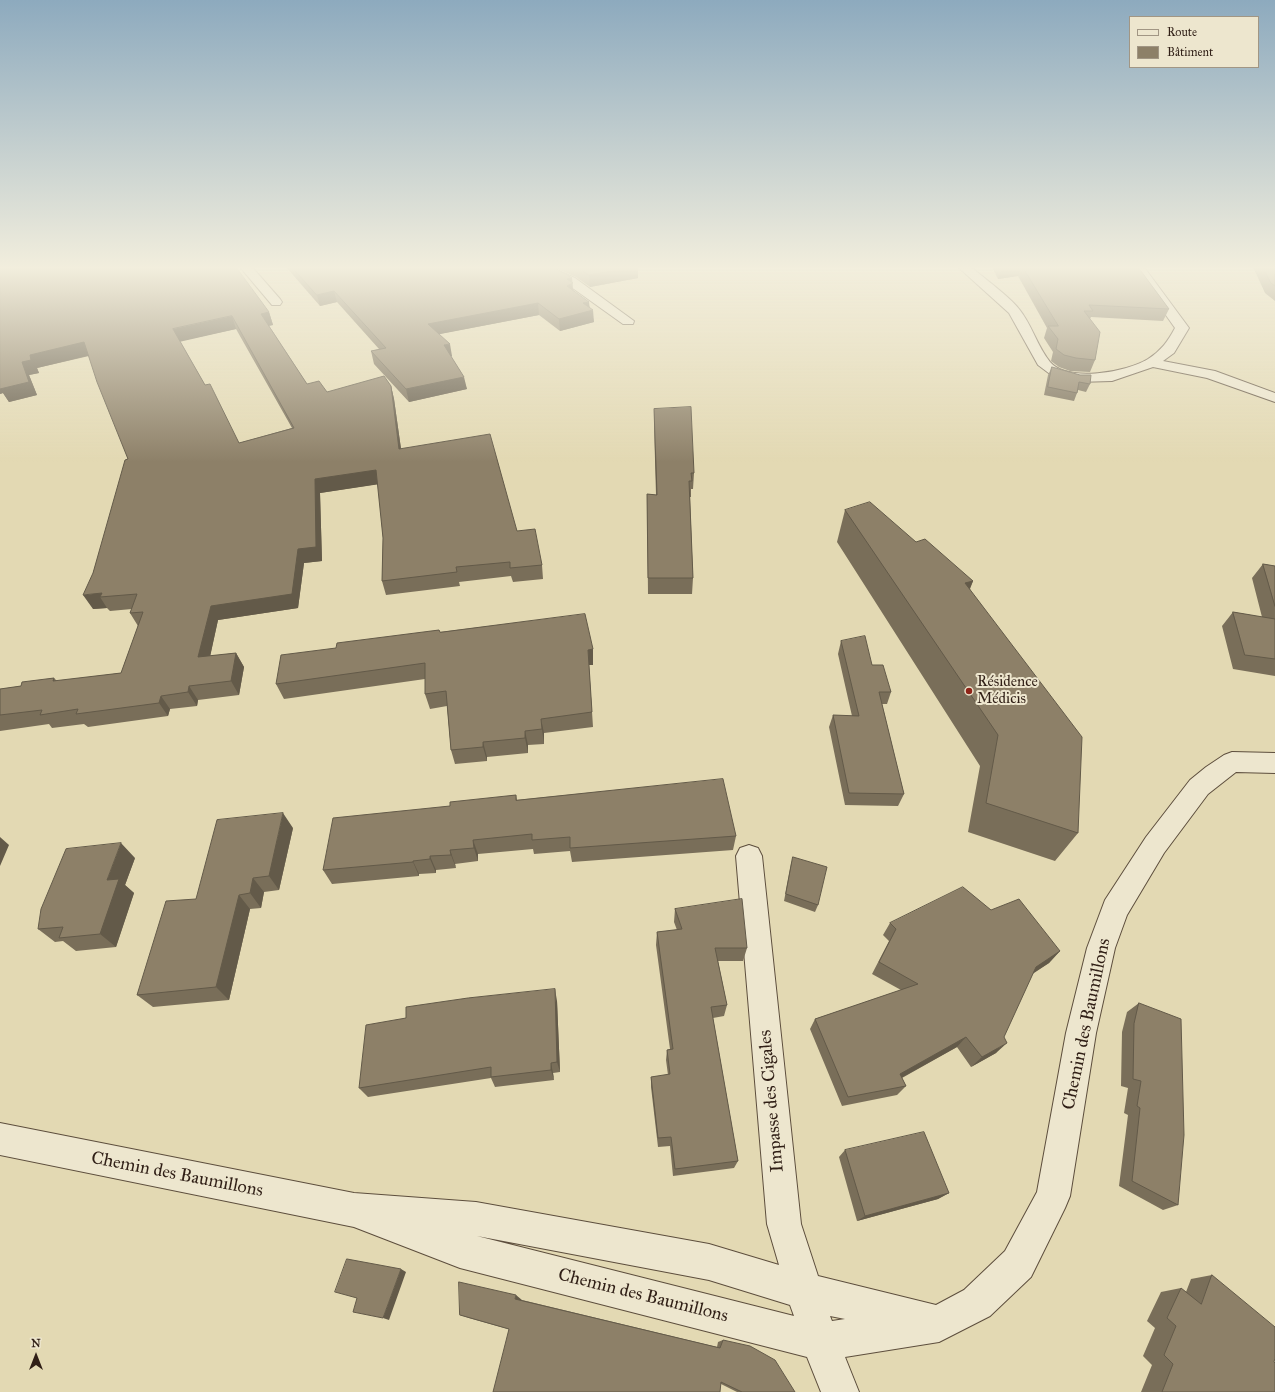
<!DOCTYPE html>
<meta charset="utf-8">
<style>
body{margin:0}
#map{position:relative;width:1275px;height:1392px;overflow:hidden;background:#e3d9b3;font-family:"IM FELL Great Primer",serif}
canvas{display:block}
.legend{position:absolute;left:1129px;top:16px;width:130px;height:52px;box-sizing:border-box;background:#ede6ce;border:1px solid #a19684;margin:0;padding:5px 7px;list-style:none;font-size:12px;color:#301f16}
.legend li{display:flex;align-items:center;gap:8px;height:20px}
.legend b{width:20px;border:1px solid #a19684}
.north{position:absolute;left:16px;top:1336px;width:40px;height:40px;-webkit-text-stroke:3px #ede6ce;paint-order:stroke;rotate:0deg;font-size:11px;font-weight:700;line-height:16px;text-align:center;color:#301f16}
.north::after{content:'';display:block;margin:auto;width:14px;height:18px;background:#301f16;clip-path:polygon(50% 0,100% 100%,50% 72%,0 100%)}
</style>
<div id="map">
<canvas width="1275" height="1392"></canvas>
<ul class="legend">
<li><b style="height:5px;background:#ede6ce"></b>Route</li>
<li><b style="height:11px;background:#8d8068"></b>Bâtiment</li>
</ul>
<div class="north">N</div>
</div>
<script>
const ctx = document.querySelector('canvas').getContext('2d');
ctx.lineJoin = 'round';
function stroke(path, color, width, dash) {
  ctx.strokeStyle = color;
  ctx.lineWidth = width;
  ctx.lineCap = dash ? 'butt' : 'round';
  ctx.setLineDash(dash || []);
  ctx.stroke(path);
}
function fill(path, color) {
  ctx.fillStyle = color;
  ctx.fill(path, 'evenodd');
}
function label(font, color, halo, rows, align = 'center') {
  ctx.font = font + ' "IM FELL Great Primer",serif';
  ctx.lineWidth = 4;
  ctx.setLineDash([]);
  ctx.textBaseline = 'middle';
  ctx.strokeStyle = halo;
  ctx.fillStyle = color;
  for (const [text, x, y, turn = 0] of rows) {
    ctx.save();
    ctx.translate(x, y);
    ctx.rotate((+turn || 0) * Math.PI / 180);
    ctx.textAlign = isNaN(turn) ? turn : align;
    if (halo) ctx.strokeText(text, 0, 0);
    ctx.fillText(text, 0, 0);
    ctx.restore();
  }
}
const street = new Path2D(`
 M240,267H252L280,299L282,302L280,305H272Z
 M532,267H549L575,278L634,321L633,324H623L567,284L534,269Z
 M958,267H971C985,279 1009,296 1019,309C1032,325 1037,346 1050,362C1068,383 1127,372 1148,359C1161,351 1168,341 1175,328L1132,267H1144L1189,328L1174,353L1163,361L1215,371L1275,393V402L1207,378L1153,367L1112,381L1077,382L1050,374L1038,365L1009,313Z
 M1232,752L1275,753V773L1236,772L1208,794L1164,853L1127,915L1115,948L1096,1033L1070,1196L1065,1208L1031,1277L990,1316L939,1342L845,1357L859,1392H821L807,1357L460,1268L354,1227L0,1155V1123L354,1193L476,1202L709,1244L779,1265L767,1224L736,856L740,848L749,845L758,848L762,856L801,1224L818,1276L936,1305L964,1290L1005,1251L1037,1192L1066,1033L1087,948L1105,900L1146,837L1190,780L1206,767L1224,755ZM477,1236L709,1280L790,1305L794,1316ZM830,1316L845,1319L832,1321Z`);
const wall = new Path2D(`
 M0,267L269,312L273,325L269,326L307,384L327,392L391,386L394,399L401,449L517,531L542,565L543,579L513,582L511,576L459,582L460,586L386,595L382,581L383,538L378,484L320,493L322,561L304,563L298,608L218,620L210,656L236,653L244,667L239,695L198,700L197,706L170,709L168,716L88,727L84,724L52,728L49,724L0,731V689L21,686L54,678L57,681L121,673L138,626L130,613L132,609L110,611L107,608L93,609V573L128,459L89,356L37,368L39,373L29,375L37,395L9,402L3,393L0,394ZM236,329L292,428L239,443L205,385L180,341Z
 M286,267H551L572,278L573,290L590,307L594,322L560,331L539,315L439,334L452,356H451L467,389L409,402L374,364L371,351L379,349L337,302L320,306Z
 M553,267H638V278L590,287L576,277Z
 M992,267H1138L1169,309L1163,321L1091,317L1090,319L1095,360L1090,372L1070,371L1059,367L1051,361L1053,352L1044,338L1047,328L1018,276L998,279Z
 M1253,267H1275V301L1265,293Z
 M1052,367L1090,384L1086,392L1078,390L1077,393L1074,401L1044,395L1048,375Z
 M654,409L694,473L693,489H691V497H690L693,578L692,594H648L647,494L656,495L654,425Z
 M845,510L916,542L973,581L970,589L1078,833L1055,861L968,832L980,766L837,542Z
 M1263,564L1275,566V676L1233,669L1222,626L1233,612L1262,617L1252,578Z
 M439,630L440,632L593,649V665H589L593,727L544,733V744L528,745V753L487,757V761L455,764L451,750L447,706L430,709L425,694V679L284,699L276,684L336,648Z
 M841,641L872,665L891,692L887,704H882L904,794L898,806L845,805L829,727L833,715L852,716L838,654Z
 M516,795L517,800L736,836L733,850L572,862L570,851L534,854L533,849L478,854V861L455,864L456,868L436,870V873L419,874V876L332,884L323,870L450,806Z
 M293,828L279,890L264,892L261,908L250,909L229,1000L153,1007L137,995L196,899Z
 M793,857L818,905L815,912L784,901L791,864Z
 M135,858L125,885L134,893L116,947L76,951L63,941L55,942L38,929Z
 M675,909L747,948L743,961H718L727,1005L724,1016L713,1018L738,1161L734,1168L673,1176L670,1146L658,1147L651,1087V1077L668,1075L666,1060L667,1050L670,1049L656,945L657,932L677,930L674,922Z
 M991,910L1060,951L1049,963L1033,973L996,1053L971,1067L957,1047L902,1078L906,1086L897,1095L842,1106L810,1029L815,1019L901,990L872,974L889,941L883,935L890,923Z
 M557,1001L560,1072L553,1073L554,1080L495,1087L491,1078L368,1097L359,1088Z
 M1139,1003L1178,1205L1163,1210L1119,1186L1128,1115L1124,1113L1128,1088L1121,1086L1122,1032L1127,1012Z
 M845,1150L949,1193L938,1199L857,1221L839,1157Z
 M1212,1275L1274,1362L1275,1392H1141L1152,1365L1143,1356L1155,1328L1147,1321L1161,1292L1181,1288L1186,1292L1191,1279Z
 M522,1300L717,1347L718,1342L723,1340L795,1392H737L721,1384L508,1329L469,1318L460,1315Z`);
const shadedWall = new Path2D(`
 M633,267H638V278L590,287L589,275Z
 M1005,267H1021L1018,276L998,279L1002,268Z
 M572,278L573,295L568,298L567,279Z
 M334,291L337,302L320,306L317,295Z
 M589,302L590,311L593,310L594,322L560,331L559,319L583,303Z
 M538,303L539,315L430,336L428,324Z
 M269,312L273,325L266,326L261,314Z
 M232,316L236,329L179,342L173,329Z
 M84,342L91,355L37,368L39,373L29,375L37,395L9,402L3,393L0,394V383L22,362L30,355Z
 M450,344L452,356L446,358L444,345Z
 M464,377L467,389L409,402L406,389Z
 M391,386L394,399L403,463L399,449Z
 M376,470L380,484L320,493L322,561L304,563L298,608L218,620L207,671L198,657L211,606L315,479Z
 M973,581L959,613L965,583Z
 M102,593L100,597L107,608L93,609L83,595Z
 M593,649V665H589L588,650Z
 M236,653L244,667L239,695L231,681Z
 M189,686L198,700L197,706L188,692Z
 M161,696L170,709L168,716L159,703Z
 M541,719L544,733V744L542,729Z
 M525,731L528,745V753L525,738Z
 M483,742L487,757V761L483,747Z
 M283,813L293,828L279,890L269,876Z
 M0,837L9,845L0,866Z
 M473,840L478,854V861L474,848Z
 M121,843L135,858L125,885L134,893L116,947L100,934L107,880Z
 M450,850L455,864L456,868L451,855Z
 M430,856L436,870V873L430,859Z
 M413,861L419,874V876L413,862Z
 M253,878L264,892L261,908L250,893Z
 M239,895L250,909L229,1000L216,987Z
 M1060,951L1049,963L1025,979L1036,967Z
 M555,989L557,1001L560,1072L557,1062Z
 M966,1037L957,1047L892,1083L900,1074Z
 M1007,1043L996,1053L971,1067L982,1057Z
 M551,1063L553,1073L554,1080L551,1070Z
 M949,1193L938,1199L857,1221L865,1216Z
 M401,1269L406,1272L389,1320L383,1318Z
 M516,1295L522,1300L521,1303L515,1299Z`);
const building = new Path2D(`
 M0,267H236L269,312L261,314L307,384L319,381L327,392L384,376L391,386L399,449L490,434L517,531L535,529L542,565L510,568V562L456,567L457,572L382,581L383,538L376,470L315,479L316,547L298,549L292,594L211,606L198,657L236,653L231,681L189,686L188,692L161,696L159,703L76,714L78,709L40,715L42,710L0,715V689L21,686L22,682L54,678L53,681L121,673L143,612L130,613L137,594L100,597L102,593L83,595L93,573L125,460L128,459L97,382L84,342L30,355L31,360L22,362L29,382L0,389ZM232,316L294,428L239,443L210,384L205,385L173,329Z
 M292,267H551L566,274L572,278L567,279L573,283L567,286L589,302L583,303L593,310L559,319L538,303L428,324L450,344L444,345L464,377L406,389L371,351L386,348L334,291L317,295Z
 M578,267H633L589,275Z
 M1023,267H1138L1169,309L1089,305L1093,311H1084L1100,332L1095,360L1076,358L1064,355L1056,349L1058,339L1048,326H1058Z
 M1263,267H1275V286L1271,283Z
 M1052,367L1080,375H1091L1090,384L1079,382L1077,393L1048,387Z
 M691,407L694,473H691L692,481H689L693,578H648L647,494L657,495L654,409Z
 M870,502L916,542L925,539L973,581L965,583L1082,737L1078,833L986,803L998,735L845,510Z
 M1263,564L1275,566V606Z
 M1233,612L1275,619V659L1245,655Z
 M585,614L593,649L588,650L592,712L541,719L542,729L525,731V738L483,742V747L451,750L446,691L425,694V663L276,684L281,655L336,648L337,643L439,630L440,632Z
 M865,636L872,665H883L891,692H879L904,794L849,793L833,715L859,716L841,641Z
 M723,779L736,836L570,848V837L532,840V834L473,840L474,848L450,850L451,855L430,856V859L413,861V862L323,870L333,818L450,806V802L516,795V800Z
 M283,813L269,876L253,878L250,893L239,895L216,987L137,995L166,901L196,899L217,820Z
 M121,843L107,880L119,879L100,934L59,938L63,927L38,929L41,909L66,849Z
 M793,857L827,867L818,905L786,894Z
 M963,887L991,910L1019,899L1060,951L1036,967L1004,1037L1007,1043L982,1057L966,1037L900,1074L906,1086L848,1097L815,1019L918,984L879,962L896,929L890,923Z
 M742,899L747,948H715L727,1005L711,1007L738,1161L675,1169L671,1137L658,1138L651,1077L670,1074L667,1050L673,1049L657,932L682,929L675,909Z
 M555,989L557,1062L551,1063V1070L491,1077V1067L359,1088L366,1025L406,1018V1007L468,998Z
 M1139,1003L1181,1019L1184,1135L1178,1205L1132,1181L1140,1108L1137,1106L1141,1081L1133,1079L1134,1024Z
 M924,1132L949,1193L865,1216L845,1150Z
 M347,1259L401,1269L383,1318L353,1312L357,1298L335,1292Z
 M1212,1275L1275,1327V1358L1274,1362L1275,1363V1392H1162L1173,1364L1164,1355L1176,1326L1167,1318L1181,1288L1201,1304Z
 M459,1282L516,1295L515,1299L720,1348L723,1340L750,1346L775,1360L795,1392H742L721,1382L720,1392H493L509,1329L460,1315Z`);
const markers = [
 [969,691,4,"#8f2418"]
];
const poiNames = [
 ["Résidence",977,682],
 ["Médicis",977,699]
];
const nearStreetnames = [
 ["Chemin des Baumillons",1087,1024,-78],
 ["Impasse des Cigales",772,1101,-95],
 ["Chemin des Baumillons",177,1175,11],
 ["Chemin des Baumillons",643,1296,14]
];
stroke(street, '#5d4e3d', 2);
fill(street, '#ede6ce');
fill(wall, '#796e59');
fill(shadedWall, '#635a49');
fill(building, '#8d8068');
stroke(building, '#635a49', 1);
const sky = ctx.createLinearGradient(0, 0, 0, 462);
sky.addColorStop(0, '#8daabe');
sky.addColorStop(0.58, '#f2eedd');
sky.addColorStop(1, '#f2eedd00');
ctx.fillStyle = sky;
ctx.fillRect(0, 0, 1275, 462);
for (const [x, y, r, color] of markers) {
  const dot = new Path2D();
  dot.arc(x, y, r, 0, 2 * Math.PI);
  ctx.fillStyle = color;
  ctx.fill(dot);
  stroke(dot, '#ede6ce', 1.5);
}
label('15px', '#301f16', '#ede6ce', poiNames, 'left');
label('18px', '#301f16', '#ede6ce', nearStreetnames);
</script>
